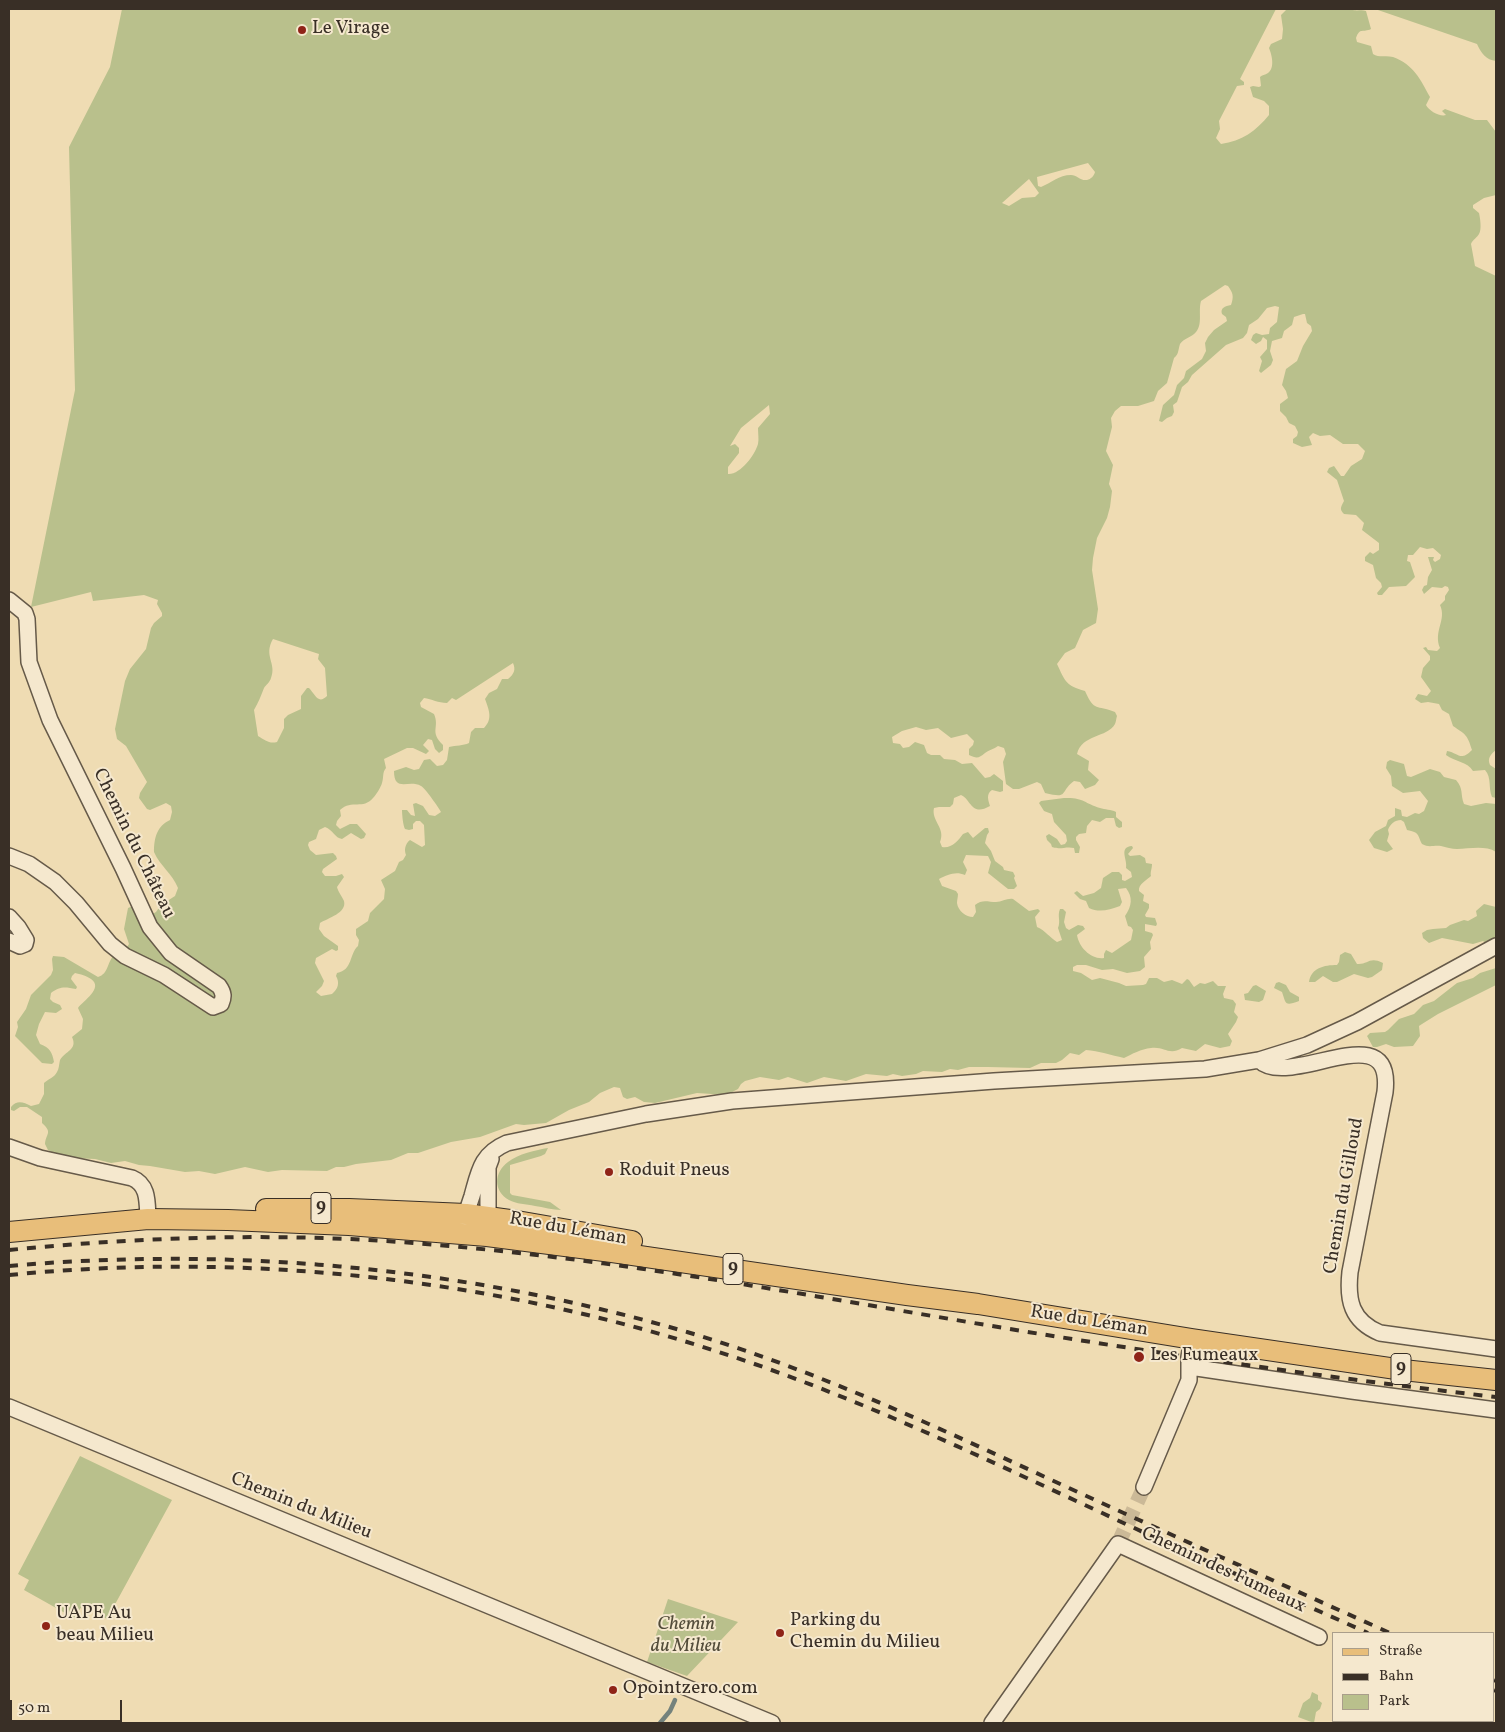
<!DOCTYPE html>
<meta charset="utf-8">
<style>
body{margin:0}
#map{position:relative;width:1505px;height:1732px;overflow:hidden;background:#efdcb3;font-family:Vollkorn,serif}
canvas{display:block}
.frame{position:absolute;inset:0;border:10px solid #392f26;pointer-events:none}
.legend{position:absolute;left:1332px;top:1632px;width:162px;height:90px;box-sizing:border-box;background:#f5e8ce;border:1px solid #aa9e8b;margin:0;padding:6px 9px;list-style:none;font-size:15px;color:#392f26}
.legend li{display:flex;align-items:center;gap:10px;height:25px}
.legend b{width:25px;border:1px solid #aa9e8b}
.scale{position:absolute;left:10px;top:1700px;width:112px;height:22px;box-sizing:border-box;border:2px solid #392f26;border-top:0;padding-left:6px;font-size:15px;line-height:18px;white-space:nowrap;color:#392f26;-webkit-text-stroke:4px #f5e8ce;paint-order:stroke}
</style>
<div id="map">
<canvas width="1505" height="1732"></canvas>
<div class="frame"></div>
<ul class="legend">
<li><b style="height:6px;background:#e8be7a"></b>Straße</li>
<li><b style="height:6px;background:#392f26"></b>Bahn</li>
<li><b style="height:14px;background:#b9c08c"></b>Park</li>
</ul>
<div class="scale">50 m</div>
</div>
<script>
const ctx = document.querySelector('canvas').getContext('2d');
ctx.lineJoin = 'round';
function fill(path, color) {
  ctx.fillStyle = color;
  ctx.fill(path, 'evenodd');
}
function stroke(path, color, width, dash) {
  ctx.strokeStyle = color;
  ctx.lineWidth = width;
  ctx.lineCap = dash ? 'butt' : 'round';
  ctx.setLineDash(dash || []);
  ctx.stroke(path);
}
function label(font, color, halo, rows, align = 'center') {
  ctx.font = font + ' Vollkorn,serif';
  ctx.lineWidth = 4;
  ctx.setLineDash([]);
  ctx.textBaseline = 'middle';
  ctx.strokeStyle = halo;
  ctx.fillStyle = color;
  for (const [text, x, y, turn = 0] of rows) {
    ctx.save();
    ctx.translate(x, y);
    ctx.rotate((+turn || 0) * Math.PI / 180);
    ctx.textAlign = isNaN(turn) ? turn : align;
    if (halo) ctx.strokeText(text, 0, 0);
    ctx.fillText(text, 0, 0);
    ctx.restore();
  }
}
const green = new Path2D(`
 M122,9H1276L1240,79L1244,82V85L1237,86L1219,121L1220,129L1216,138L1221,144C1242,141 1256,131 1269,115V106L1264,101L1253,97L1250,87L1253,86L1259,87L1261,86L1260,77C1262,75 1265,75 1268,73C1275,68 1272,55 1269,48L1271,44L1282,39L1283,29L1281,15L1287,9H1351C1356,12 1361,9 1366,11L1371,29C1363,33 1360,27 1356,38L1357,42L1371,46L1373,54C1379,58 1386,55 1393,57C1414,65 1420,79 1430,97L1426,105C1429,111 1440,117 1446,115L1442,111L1445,109L1475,120H1487L1496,132V195L1484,198L1473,205V208L1479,213C1480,217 1482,230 1479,234C1477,238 1473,239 1471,244L1475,266L1496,276V750C1491,754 1487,758 1490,765L1496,769V798L1492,797C1488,788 1492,778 1485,770L1473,771C1467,761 1455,762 1446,755L1447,751C1459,753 1460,762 1472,750C1467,734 1466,735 1453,726L1449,714L1442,710L1439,704L1428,702L1421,703L1415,699L1418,694L1427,696L1431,691L1421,677L1423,668L1430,660V656L1423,648L1426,647L1428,650L1437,651L1440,648C1433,631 1447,620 1440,605L1445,600V596L1449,590L1448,587L1445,586L1442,588L1432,587L1424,594L1422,590L1424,586L1427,585L1428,577L1432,570L1428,557H1434L1433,560L1435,562L1440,559L1441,555L1433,548L1427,549L1420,547L1413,555H1408L1407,561L1410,562L1415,577L1406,586L1389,587L1382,595H1378L1377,593L1382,587L1381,583L1376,578L1373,565L1365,561V557L1370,552L1373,554L1379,550V543L1362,530L1364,523L1356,515L1344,514C1339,509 1341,507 1344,501L1337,480L1327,472L1329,468L1334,466L1341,476H1344L1351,466L1362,459L1365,451L1358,444H1343L1330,435L1320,436L1313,433L1309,437L1312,445L1302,447L1293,443V439L1297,436L1298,432L1295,426L1289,423L1286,417L1280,411V404L1288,398L1286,391L1282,385L1286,369L1297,361L1303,346L1312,331L1311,326L1307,323L1305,314H1303L1294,317L1292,325L1284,331L1282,338L1272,341L1270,351L1273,360L1271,365L1261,373L1259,371L1262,361L1260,357L1267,349V340L1263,337L1261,341L1256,344L1251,340L1253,335L1256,333L1262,335L1269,334L1270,328L1277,322L1279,307L1275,306L1267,308L1258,319L1249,325L1247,333L1243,338L1226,345L1192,375L1188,382L1182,387L1177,402L1173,405L1174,412L1172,416L1167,418L1162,422L1159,421L1163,405L1174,395L1177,385L1184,378L1186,371L1202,359L1206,351L1205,343L1208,337L1214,330L1227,321L1226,317L1222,314C1220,308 1225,306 1231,305C1234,296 1233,293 1228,286L1225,285L1201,301C1198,311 1203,324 1196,332C1192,337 1184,338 1180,344C1178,350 1179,354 1174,358L1167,383L1158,391L1154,401L1138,406H1121L1115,411L1111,418L1112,427L1106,451L1113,465L1109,484L1112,491L1110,507L1107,518L1097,538L1093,558L1092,570L1098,609L1096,623L1083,630L1075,648L1065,653L1057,664C1065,681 1066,686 1085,691C1095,713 1096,704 1115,712L1117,716C1116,719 1116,722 1115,724C1107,738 1082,734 1077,754L1089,761L1088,770L1099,780L1095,785L1085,789L1080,782L1074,781C1059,792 1070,799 1045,793L1041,784L1037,782L1019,789H1013L1006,784L1003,762L1006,754L1004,748L998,746C994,749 989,750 985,753C979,758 977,759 969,755V749L973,745L974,741L967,734L951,738L938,728L926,730L916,727L902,731L892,737L893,743L900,744L903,748L909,747L915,742L924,745L927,753L931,755H940L944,759L955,760L962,764L972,763L985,778L990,777L994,774L1003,781V791L1000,792L992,790C986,794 988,800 990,806C971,817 971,799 961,795L954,798L953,804L950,807H939L934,808C931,821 946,828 940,842L942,847C951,849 958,841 963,834L968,832L973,838L985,828H988L989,832L987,835L985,843L991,851L995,861L1003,867L1004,870L1013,872L1015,876L1014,878L1017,886L1014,889H1008L988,873L991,862L988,856L966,855L963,862L967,870L965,875C955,871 948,875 939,879L942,886L956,891L958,894C958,897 957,900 957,903C958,911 966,917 973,917L976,912L975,905C982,899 988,902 996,902C1002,902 1007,898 1013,899L1029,911L1038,909L1040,911L1035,917L1037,927C1046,931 1049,937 1057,942L1062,940L1058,928C1061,921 1057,916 1060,909H1063L1066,912L1064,922L1066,928L1069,930L1078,925L1083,926L1085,929L1077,935C1079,948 1092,960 1104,958V954L1106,950L1112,953L1131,940L1133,930L1131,927L1128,926L1125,916C1132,906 1133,897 1126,888L1118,889L1122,902L1120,906C1109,910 1099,913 1089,908L1086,901L1080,899L1074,893L1077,891L1083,896L1094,893L1101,888L1103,878L1112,872H1119L1122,875V880L1125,881L1132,877L1131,872L1126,868C1128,860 1118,847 1132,846L1133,848L1128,854L1130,856L1140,855L1145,858L1146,863L1152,864C1152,869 1150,872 1151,876C1147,880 1138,884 1139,891L1144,895L1143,901L1149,904V908L1145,915L1146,917L1155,918L1157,924L1156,926L1145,924V931L1152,933L1153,935L1150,942L1151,949L1144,957L1145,967L1140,971L1127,973L1113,969L1102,970L1086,965H1077L1073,967V971L1081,973L1092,980L1100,978L1119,983L1126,986L1143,985L1146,984L1149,978H1157L1164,982L1172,980L1182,984L1187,979L1189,980L1194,987L1200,983L1205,984L1213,981L1218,986H1226L1223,994L1224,998L1233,1000L1236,1004L1234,1012L1238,1017L1236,1022L1228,1034L1232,1041L1230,1046L1220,1048L1205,1044L1196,1051L1182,1048C1169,1056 1164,1046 1151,1048C1141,1049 1132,1054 1124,1058C1111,1055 1099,1051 1086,1050L1079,1055L1070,1053L1062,1060L1056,1063H1041L1030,1068L988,1067H969L958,1070L950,1069L942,1072L923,1071L916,1074L902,1076L893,1074L887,1076L866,1074L846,1081L824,1077L807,1083L788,1077L779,1080L760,1077L745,1081L741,1084L738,1089L726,1095L697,1093L655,1103L644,1102L635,1097L627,1099L623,1097L620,1088L614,1087L600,1093L589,1102L569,1110L546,1123L524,1125L516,1124L480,1137L451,1142L418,1153H408L391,1160L356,1164L344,1167H336L327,1171L282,1170L268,1172L245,1167L215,1174L199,1171L185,1172L150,1166L139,1165L125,1161L111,1163L95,1159L71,1158L65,1155H58L48,1150L45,1144C46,1133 53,1133 42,1123V1117L27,1107H20L14,1111L11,1110V1107C17,1100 23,1102 31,1106L39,1104L44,1094V1083C48,1079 54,1078 57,1072C59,1069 59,1064 60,1060C65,1051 78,1050 72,1037L82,1029L83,1019L78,1008C83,1001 104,988 91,979C87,976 80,974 75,973L72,976L71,979L77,987L76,989C65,987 60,986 51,993L50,999L53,1002L60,1005L62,1009L56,1013L45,1012L39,1024L36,1035L40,1044C50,1048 52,1052 54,1062L52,1064L42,1063L15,1036L18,1027L17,1022L26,1009L31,995L51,975L53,970L52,959L53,956L64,957L98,977C109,974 107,961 115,954L122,955L129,944L124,929L128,908L133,906L148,917L156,912L161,905L175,896L178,888C172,873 160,866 154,852C154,838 157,826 170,820L172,812L171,806L166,803L150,810L147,809L139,798L140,793L147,782L126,746L117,739L115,729L125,681L130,669L146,649L151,628L154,623L162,616V613L157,604L158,600L144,595L93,601L91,592L31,607L75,390L69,147L110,67ZM1088,163L1095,172C1094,176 1091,179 1087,180C1080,181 1077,175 1071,175C1059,175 1051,183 1041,187L1038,186L1037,177ZM1029,179L1039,193L1035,197L1022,198L1009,206L1002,203ZM769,405L770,414L758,428C758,434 759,439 758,444C755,455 740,475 728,474V467L739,453V448L735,444L730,446L741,428ZM273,639L319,654L318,659L325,668L327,696C318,705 315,694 309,688H307L301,696V709L288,715L284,719V728L277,742C269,744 265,740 258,736L254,710C258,703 261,696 264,688C266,685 270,682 271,678C277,663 263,656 273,639ZM513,663C516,670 514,674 508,679H502L497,689L489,693L485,699C489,710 493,719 484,728H475L471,732L469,743C463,746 456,745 449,747L447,760L443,765L437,766L430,759L424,760L419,769L414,770L406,767L394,771C394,793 409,779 421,786C425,788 439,808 441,812L435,816L429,815L423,806L416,803L413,804L415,816L411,815L407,810H402C402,814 403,826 405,829L409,830L413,829V824L416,821H420L424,825L425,845L422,847L410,840C405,844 404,850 406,855L403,860L399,862L395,871L381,880L385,889L384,899L370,913L368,921L356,929V935L359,940L358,946C349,954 353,970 337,973L336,976C340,983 338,989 332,994L321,996L316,992L322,986L324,981L315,963L316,958L332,949L336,951L338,950V946L324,936L319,929L320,923C328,918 347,913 344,901C342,896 338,892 337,887L344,877L342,874L336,876H325L322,872L323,869L337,859L336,856L333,853L316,855L310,850L308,845L309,842L316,839L319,830L325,827C333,830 335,838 342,839L351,833L361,839L364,838L366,834L357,824H350L340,829L336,825L337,821L341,816L340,810C352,799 363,810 373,798C376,795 381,787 382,783C384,777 382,773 386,768L384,759L407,748H413L426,754L429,751L423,745L428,739L432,740L435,749L439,753L443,750V745C429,731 440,728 434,714L421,707L420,703L424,698C432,699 438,703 447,703L452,698L456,700Z
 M1375,9H1496V61C1486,60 1481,53 1477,44Z
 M1390,760L1404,764L1407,776L1411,777L1430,769L1440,772L1444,777L1456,780C1464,789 1460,794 1464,804L1471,806L1486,803L1496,804V852C1485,845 1469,849 1457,849C1452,849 1446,847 1441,846C1433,845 1429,848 1422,844C1417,834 1420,833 1407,830L1404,822L1401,820C1395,820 1390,824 1388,830L1389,834L1387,841L1393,849L1387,852L1374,848L1369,840L1375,832L1386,826L1388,820L1395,816V808L1401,810L1402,816L1407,817L1415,813L1419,814L1424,811L1428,801L1420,791L1403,793L1392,786L1391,776L1386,768L1387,762Z
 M1064,798C1083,797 1084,803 1100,808C1105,810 1111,809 1116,812V817L1122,822V827L1119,828L1116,826L1114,818H1106L1100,822L1092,820L1087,826L1086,833L1079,834L1076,837V840L1080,847L1079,853H1075L1074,848C1066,846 1060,850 1052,847L1051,844L1047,840L1046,836L1049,834L1057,839L1061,845L1065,844L1067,841L1066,835L1054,822L1052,814L1044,811L1039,803L1041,801Z
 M1484,904L1496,907V939L1487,944L1483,941L1473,944L1442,938L1429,943L1423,938L1422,933L1427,930L1433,929L1446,928L1450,925L1464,920L1468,921L1477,916L1476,911Z
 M1345,952L1351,954L1357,964C1368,965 1369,956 1383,963L1382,970L1372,977L1368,978L1354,974L1337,982H1333L1323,976L1315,982H1309C1311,968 1324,965 1337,965L1339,962L1340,955Z
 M1496,968V985L1438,1014L1422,1024L1419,1026L1420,1036L1413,1046L1394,1047L1386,1044L1377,1047H1373L1367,1036L1370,1033L1385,1032L1388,1030L1399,1019L1414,1014L1423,1005L1434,1001L1457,983L1473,978L1480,973Z
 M1279,982L1286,985L1290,992L1299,997V1001C1284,1007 1286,1003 1282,992L1274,988L1276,983Z
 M1256,985L1266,991L1263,1000L1259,1002L1245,1000L1244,994L1248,993L1253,986Z
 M548,1148L545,1154L541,1156L510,1165V1193L512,1195L550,1202L561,1210C553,1210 543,1207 535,1206C526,1204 516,1204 509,1200C493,1191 494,1172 508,1162C518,1154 536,1150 548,1148Z
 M80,1456L172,1500L107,1619L82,1606L74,1618L24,1590L29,1580L18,1574Z
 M668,1599L738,1622L687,1676L647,1662Z
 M1312,1692L1318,1695V1700L1322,1703L1320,1709L1316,1712L1314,1723L1298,1717L1303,1703L1310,1698Z`);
const stream = new Path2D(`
 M660,1723L670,1711L675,1700`);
const minorTunnel = new Path2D(`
 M1118,1544L1144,1487`);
const minor = new Path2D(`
 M9,600L25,613L27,619L29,662L50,720L123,868L150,927L171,953L219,986C224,993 224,997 221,1004L213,1007L164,975L125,956L110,944L76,903L55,882L29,864L9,856
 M9,917L18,927L26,940L25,944L20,946L9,941
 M1259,1060C1289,1091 1394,1012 1385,1092L1350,1272C1347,1300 1351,1321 1380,1333L1496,1349
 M9,1147L40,1158L132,1178C149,1185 147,1203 148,1219
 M463,1223C466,1214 469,1205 472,1196C479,1171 481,1154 507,1143L646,1114L732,1101L994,1081L1205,1069L1259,1060L1307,1045L1357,1022L1496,946
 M488,1228V1167L491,1159
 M1190,1367L1352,1391L1496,1410
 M9,1407L772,1723
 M1144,1487L1189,1380V1357L1192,1339
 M992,1723L1118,1544L1319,1637`);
const major = new Path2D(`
 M266,1209H349L466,1214L517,1221L632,1241
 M9,1232L148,1219L228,1220L349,1225L487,1236L612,1252L907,1295L978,1304L1192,1339L1403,1370L1496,1380`);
const rail = new Path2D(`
 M9,1250C151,1236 295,1232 438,1245C628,1261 816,1297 1004,1328C1167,1355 1332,1378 1496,1397
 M9,1266C237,1246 467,1268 687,1332C815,1370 937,1427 1058,1483C1169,1534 1279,1583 1390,1633
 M9,1275C251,1251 500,1279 731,1356C858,1398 979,1456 1100,1512C1189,1554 1279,1593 1368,1633
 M1494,1680L1496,1681
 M1494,1690L1496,1691`);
const markers = [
 [302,30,5,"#8f2418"],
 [609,1172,5,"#8f2418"],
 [1139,1357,6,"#8f2418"],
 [46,1626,5,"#8f2418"],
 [780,1633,5,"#8f2418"],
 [613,1690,5,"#8f2418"]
];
const shields = [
 [321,1208,20],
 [733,1269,20],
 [1401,1369,20]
];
const shieldNames = [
 ["9",321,1208],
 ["9",733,1269],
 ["9",1401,1369]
];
const poiNames = [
 ["Le Virage",312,30],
 ["Roduit Pneus",619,1172],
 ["Les Fumeaux",1150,1357],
 ["UAPE Au",56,1615],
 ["beau Milieu",56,1637],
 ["Parking du",790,1622],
 ["Chemin du Milieu",790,1644],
 ["Opointzero.com",623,1690]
];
const streetNames = [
 ["Chemin du Château",133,844,64],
 ["Chemin du Gilloud",1345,1196,-80],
 ["Rue du Léman",568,1230,10],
 ["Rue du Léman",1089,1322,9],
 ["Chemin du Milieu",301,1507,22],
 ["Chemin des Fumeaux",1223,1571,25]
];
const parkNames = [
 ["Chemin",686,1626],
 ["du Milieu",686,1648]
];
fill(green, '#b9c08c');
stroke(stream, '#74827c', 4.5);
stroke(minorTunnel, '#cbb997', 15, [15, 8]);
stroke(minor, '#665a49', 18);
stroke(major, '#392f26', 22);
stroke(minor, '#f5e8ce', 15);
stroke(major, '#e8be7a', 20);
stroke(rail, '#392f26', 4, [9, 9]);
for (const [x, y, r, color] of markers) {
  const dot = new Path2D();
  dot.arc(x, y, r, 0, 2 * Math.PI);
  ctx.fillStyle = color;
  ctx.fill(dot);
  stroke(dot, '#f5e8ce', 2);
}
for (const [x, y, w] of shields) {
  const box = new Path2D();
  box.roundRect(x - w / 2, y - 15.5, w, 31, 4);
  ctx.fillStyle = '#f5e8ce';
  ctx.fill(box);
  stroke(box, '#392f26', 1);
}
label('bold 18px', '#392f26', null, shieldNames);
label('19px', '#392f26', '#f5e8ce', poiNames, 'left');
label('19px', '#392f26', '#f5e8ce', streetNames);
label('italic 19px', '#534c3a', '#f5e8ce', parkNames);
</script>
